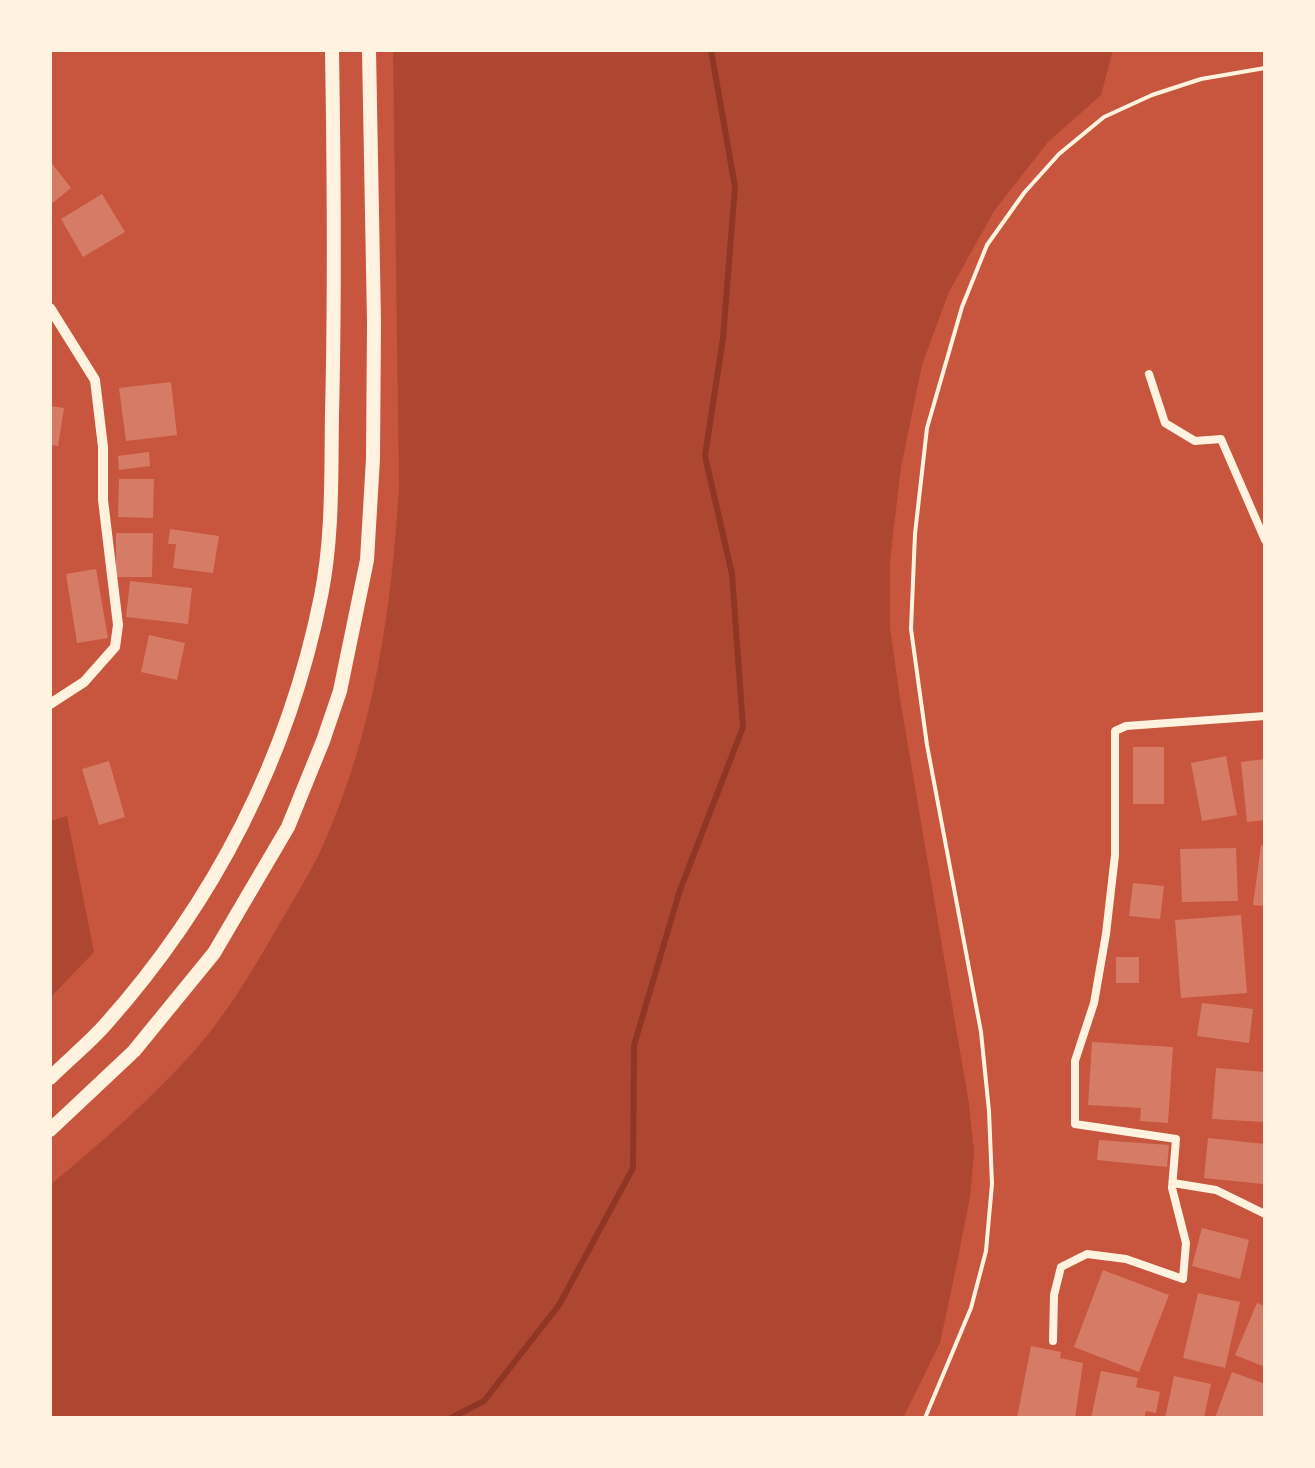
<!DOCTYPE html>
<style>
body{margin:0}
#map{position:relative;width:1315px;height:1468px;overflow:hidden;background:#c8553d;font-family:Signika,sans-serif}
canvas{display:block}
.frame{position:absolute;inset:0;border:52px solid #fff3e0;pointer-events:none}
</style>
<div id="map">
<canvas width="1315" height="1468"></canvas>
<div class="frame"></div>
</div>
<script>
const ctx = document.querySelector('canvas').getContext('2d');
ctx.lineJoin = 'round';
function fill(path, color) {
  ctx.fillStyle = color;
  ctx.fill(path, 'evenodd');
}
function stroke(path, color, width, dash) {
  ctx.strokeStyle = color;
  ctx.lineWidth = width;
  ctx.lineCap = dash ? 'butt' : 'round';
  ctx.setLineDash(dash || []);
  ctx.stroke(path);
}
const green = new Path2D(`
 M393,50H1113L1101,95L1048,142L994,211L949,292L922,365L901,467L890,561V627L900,699L969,1104L974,1152L970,1197L956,1268L940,1343L903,1418H50V1185C101,1143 151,1099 195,1050C227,1014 252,971 276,930C292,901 311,873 324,843C374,731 392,608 399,486Z
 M67,816L94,952L50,998V821Z`);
const stream = new Path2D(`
 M451,1418L484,1401L559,1305L633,1168L634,1045L680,890L743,727L732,574L705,456L723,338L735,187L711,50`);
const building = new Path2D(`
 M50,161L71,188L50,205Z
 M102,194L125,232L83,257L61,219Z
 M171,382L177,435L126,441L119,388Z
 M50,406L64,408L58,446L50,445Z
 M149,452L150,466L119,470L118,456Z
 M119,479H154L153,518L118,517Z
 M170,529L219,536L213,573L173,568L176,544H168Z
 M116,533H153L152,577H116Z
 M96,569L108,638L77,643L66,574Z
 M130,581L192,588L188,624L126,617Z
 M149,635L185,643L177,680L141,672Z
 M1133,747H1164V804H1133Z
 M1226,756L1237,815L1202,821L1191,763Z
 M1265,759V820L1247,822L1241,762Z
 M109,761L125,817L99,825L82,769Z
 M1261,845L1265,846V906L1253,905Z
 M1236,848L1238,901L1182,902L1180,849Z
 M1133,883L1164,886L1160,919L1129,916Z
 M1241,915L1247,993L1181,998L1175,920Z
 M1116,957H1139V983H1116Z
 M1202,1003L1253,1009L1249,1043L1197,1036Z
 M1092,1042L1173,1047L1168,1123L1140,1121L1141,1108L1088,1105Z
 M1216,1068L1265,1072V1122L1212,1119Z
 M1208,1138L1265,1144L1263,1184L1204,1178Z
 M1099,1140L1169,1145L1167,1167L1097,1160Z
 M1202,1228L1249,1240L1240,1279L1192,1266Z
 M1103,1270L1169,1295L1139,1372L1074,1347Z
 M1198,1293L1240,1302L1225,1368L1183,1358Z
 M1257,1303L1265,1306V1367L1235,1355Z
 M1031,1346L1061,1352L1060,1358L1083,1363L1075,1418H1017Z
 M1101,1371L1138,1378L1136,1387L1160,1392L1156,1413L1146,1411L1144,1418H1091Z
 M1232,1372L1265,1384V1418H1215Z
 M1174,1376L1211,1384L1204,1418H1165Z`);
const service = new Path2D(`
 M925,1418L971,1308L986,1251L992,1184L989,1111L981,1032L927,745L911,629L915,534L927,428L962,307L987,245L1024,193L1059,154L1104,117L1152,95L1201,79L1265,68`);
const minor = new Path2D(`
 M1149,374L1165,423L1195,441L1221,439L1265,540
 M1173,1183L1216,1190L1265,1214
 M1053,1341L1054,1295L1061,1267L1087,1254L1126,1259L1183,1279L1186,1243L1172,1188L1176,1139L1075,1124V1061L1094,1003L1106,934L1115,855V731L1126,726L1265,716`);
const tertiary = new Path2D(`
 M50,308L95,380L103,447V500L118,625L115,647L84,682L50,704`);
const trunk = new Path2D(`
 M50,1078C68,1060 88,1044 105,1025C214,903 289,757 321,596C333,537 331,475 332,414C335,293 334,172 332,50
 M50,1130L134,1051L214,953L288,827L323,741L340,691L367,560L373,459L374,322L369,50`);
fill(green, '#ae4732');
stroke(stream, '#8f3625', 6);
fill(building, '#d67c66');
stroke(service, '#fff3e0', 4);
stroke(minor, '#fff3e0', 8);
stroke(tertiary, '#fff3e0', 10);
stroke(trunk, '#fff3e0', 14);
</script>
